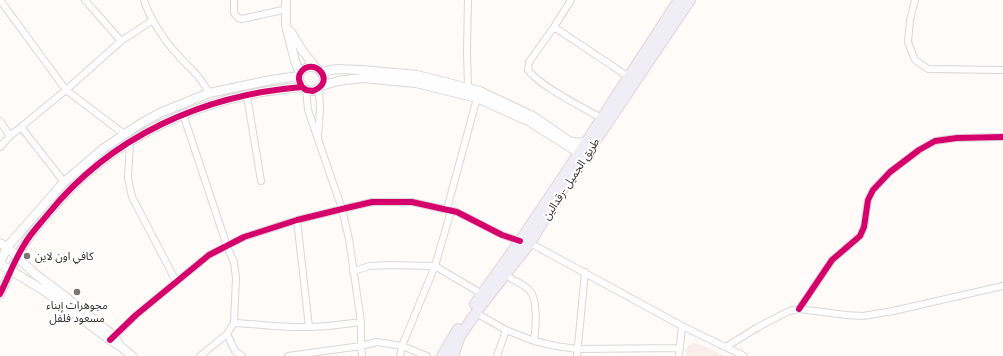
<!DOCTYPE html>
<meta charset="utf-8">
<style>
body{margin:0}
canvas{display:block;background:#fefbf9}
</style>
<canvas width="1003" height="356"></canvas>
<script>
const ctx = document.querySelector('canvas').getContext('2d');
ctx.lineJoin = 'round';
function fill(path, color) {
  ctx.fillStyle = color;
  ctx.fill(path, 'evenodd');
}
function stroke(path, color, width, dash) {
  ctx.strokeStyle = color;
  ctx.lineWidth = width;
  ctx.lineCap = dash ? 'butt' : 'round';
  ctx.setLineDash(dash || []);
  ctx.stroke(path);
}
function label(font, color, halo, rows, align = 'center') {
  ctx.font = font + ' Ubuntu,"Noto Sans Arabic",sans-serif';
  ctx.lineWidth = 4;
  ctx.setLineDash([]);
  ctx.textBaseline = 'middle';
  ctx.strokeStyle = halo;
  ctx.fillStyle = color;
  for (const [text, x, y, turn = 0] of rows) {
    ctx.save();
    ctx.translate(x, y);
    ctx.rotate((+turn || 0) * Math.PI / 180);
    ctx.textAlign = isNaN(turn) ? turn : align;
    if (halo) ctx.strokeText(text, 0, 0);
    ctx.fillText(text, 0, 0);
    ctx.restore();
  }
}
const built = new Path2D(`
 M693,343L701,345L725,356H686V349L689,345Z`);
const minor = new Path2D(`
 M0,0L66,90L124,134
 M85,0L121,41
 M144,0C149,17 165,42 178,55C183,62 190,67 195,73C201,79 205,86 209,93
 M234,0V13L238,18L242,19L287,9
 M468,0L467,51L468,88
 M571,0L554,27L529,62L528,70C540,86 582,107 601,118
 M915,0L910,20L908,42L915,60L928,69L1003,70
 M554,27L629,77
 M306,90L308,110L342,209L349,239L361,322V346L362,356
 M247,96L261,181
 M183,114L228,249L234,262L236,278L234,323
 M0,121L10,136
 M21,127L64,182
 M318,137L320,109L319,89
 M130,142L128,178L132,197L176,281
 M0,147L10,136L66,90L121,41L153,20
 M447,209L477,98
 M297,220L309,327
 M530,243L682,326L744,356
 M353,271L370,266L389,265L435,266L482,294
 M505,275C513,280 524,284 530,291C538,300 536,329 534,341
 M799,309L832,260L860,236L864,227L868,200L873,190L890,172L919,150L935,141L957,138L1003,137
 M476,313L506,330L534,341L556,346L577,349L680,348
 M227,334L235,351L242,356
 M112,339L136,315L209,255L244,237L297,220L342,209L372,202H412L457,212L502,235L520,241
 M726,347L758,327L789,311L799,309L846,315L863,316L893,311L1003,286
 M200,356L227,334L234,323C259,324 284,328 308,327C326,327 343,324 361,322
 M288,356L361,346L377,342L402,346L427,356
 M400,356L402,346L435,266L451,211
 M497,356L506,330
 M577,356L585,272
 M679,356L682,326`);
const tertiary = new Path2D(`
 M286,0V25L295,61L300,73
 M291,32L302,50L316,68
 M321,72L337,69L362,70L417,75L480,91L533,116L569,141L578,143L587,141
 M321,86L338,81L362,78L416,83L477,98L530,122L579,153L583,155
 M0,243L7,247L34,273L67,298L114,336L119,344
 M0,263L7,247L64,182L104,148L143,122L162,112L209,93L271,80L299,76
 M0,264L43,290L110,340L120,346L132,356
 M0,294C8,278 14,261 24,245C30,234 40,224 48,214C111,136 203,95 302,87L306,90L313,91C338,81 313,56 301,72C297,77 299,82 302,87`);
const primary = new Path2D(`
 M475,304L520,241L579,153L679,0
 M442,356L458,329
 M453,356L460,336L483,303L530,243L557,198L690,0`);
const cycleway = new Path2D(`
 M0,294C8,278 14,261 24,245C30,234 40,224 48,214C111,136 203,95 302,87L306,90L313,91C338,81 313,56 301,72C297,77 299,82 302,87
 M799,309L832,260L860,236L864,227L868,200L873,190L890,172L919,150L935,141L957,138L1003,137
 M110,340L136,315L209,255L244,237L297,220L342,209L372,202H412L457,212L502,235L520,241`);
const markers = [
 [27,256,4,"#7a7674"],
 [77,292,4,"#7a7674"]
];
const streetNames = [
 ["طريق الجميل -رقدالين",571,179,-57]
];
const poiNames = [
 ["كافي اون لاين",35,256],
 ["مجوهرات إبناء",77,305,"center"],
 ["مسعود فلفل",77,318,"center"]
];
fill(built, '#f9eee8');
stroke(minor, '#dad7d5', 8);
stroke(tertiary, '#dad7d5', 10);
stroke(primary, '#dad8d7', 12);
stroke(minor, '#fffefe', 6);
stroke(tertiary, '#fffefe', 8);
stroke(primary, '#efedf6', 10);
stroke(cycleway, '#d6006c', 6);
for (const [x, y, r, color] of markers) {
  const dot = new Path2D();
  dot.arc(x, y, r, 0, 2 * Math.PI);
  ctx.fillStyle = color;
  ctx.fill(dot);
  stroke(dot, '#fff', 1.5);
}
label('11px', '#332f2d', '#fff', streetNames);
label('11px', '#332f2d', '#fff', poiNames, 'left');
</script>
